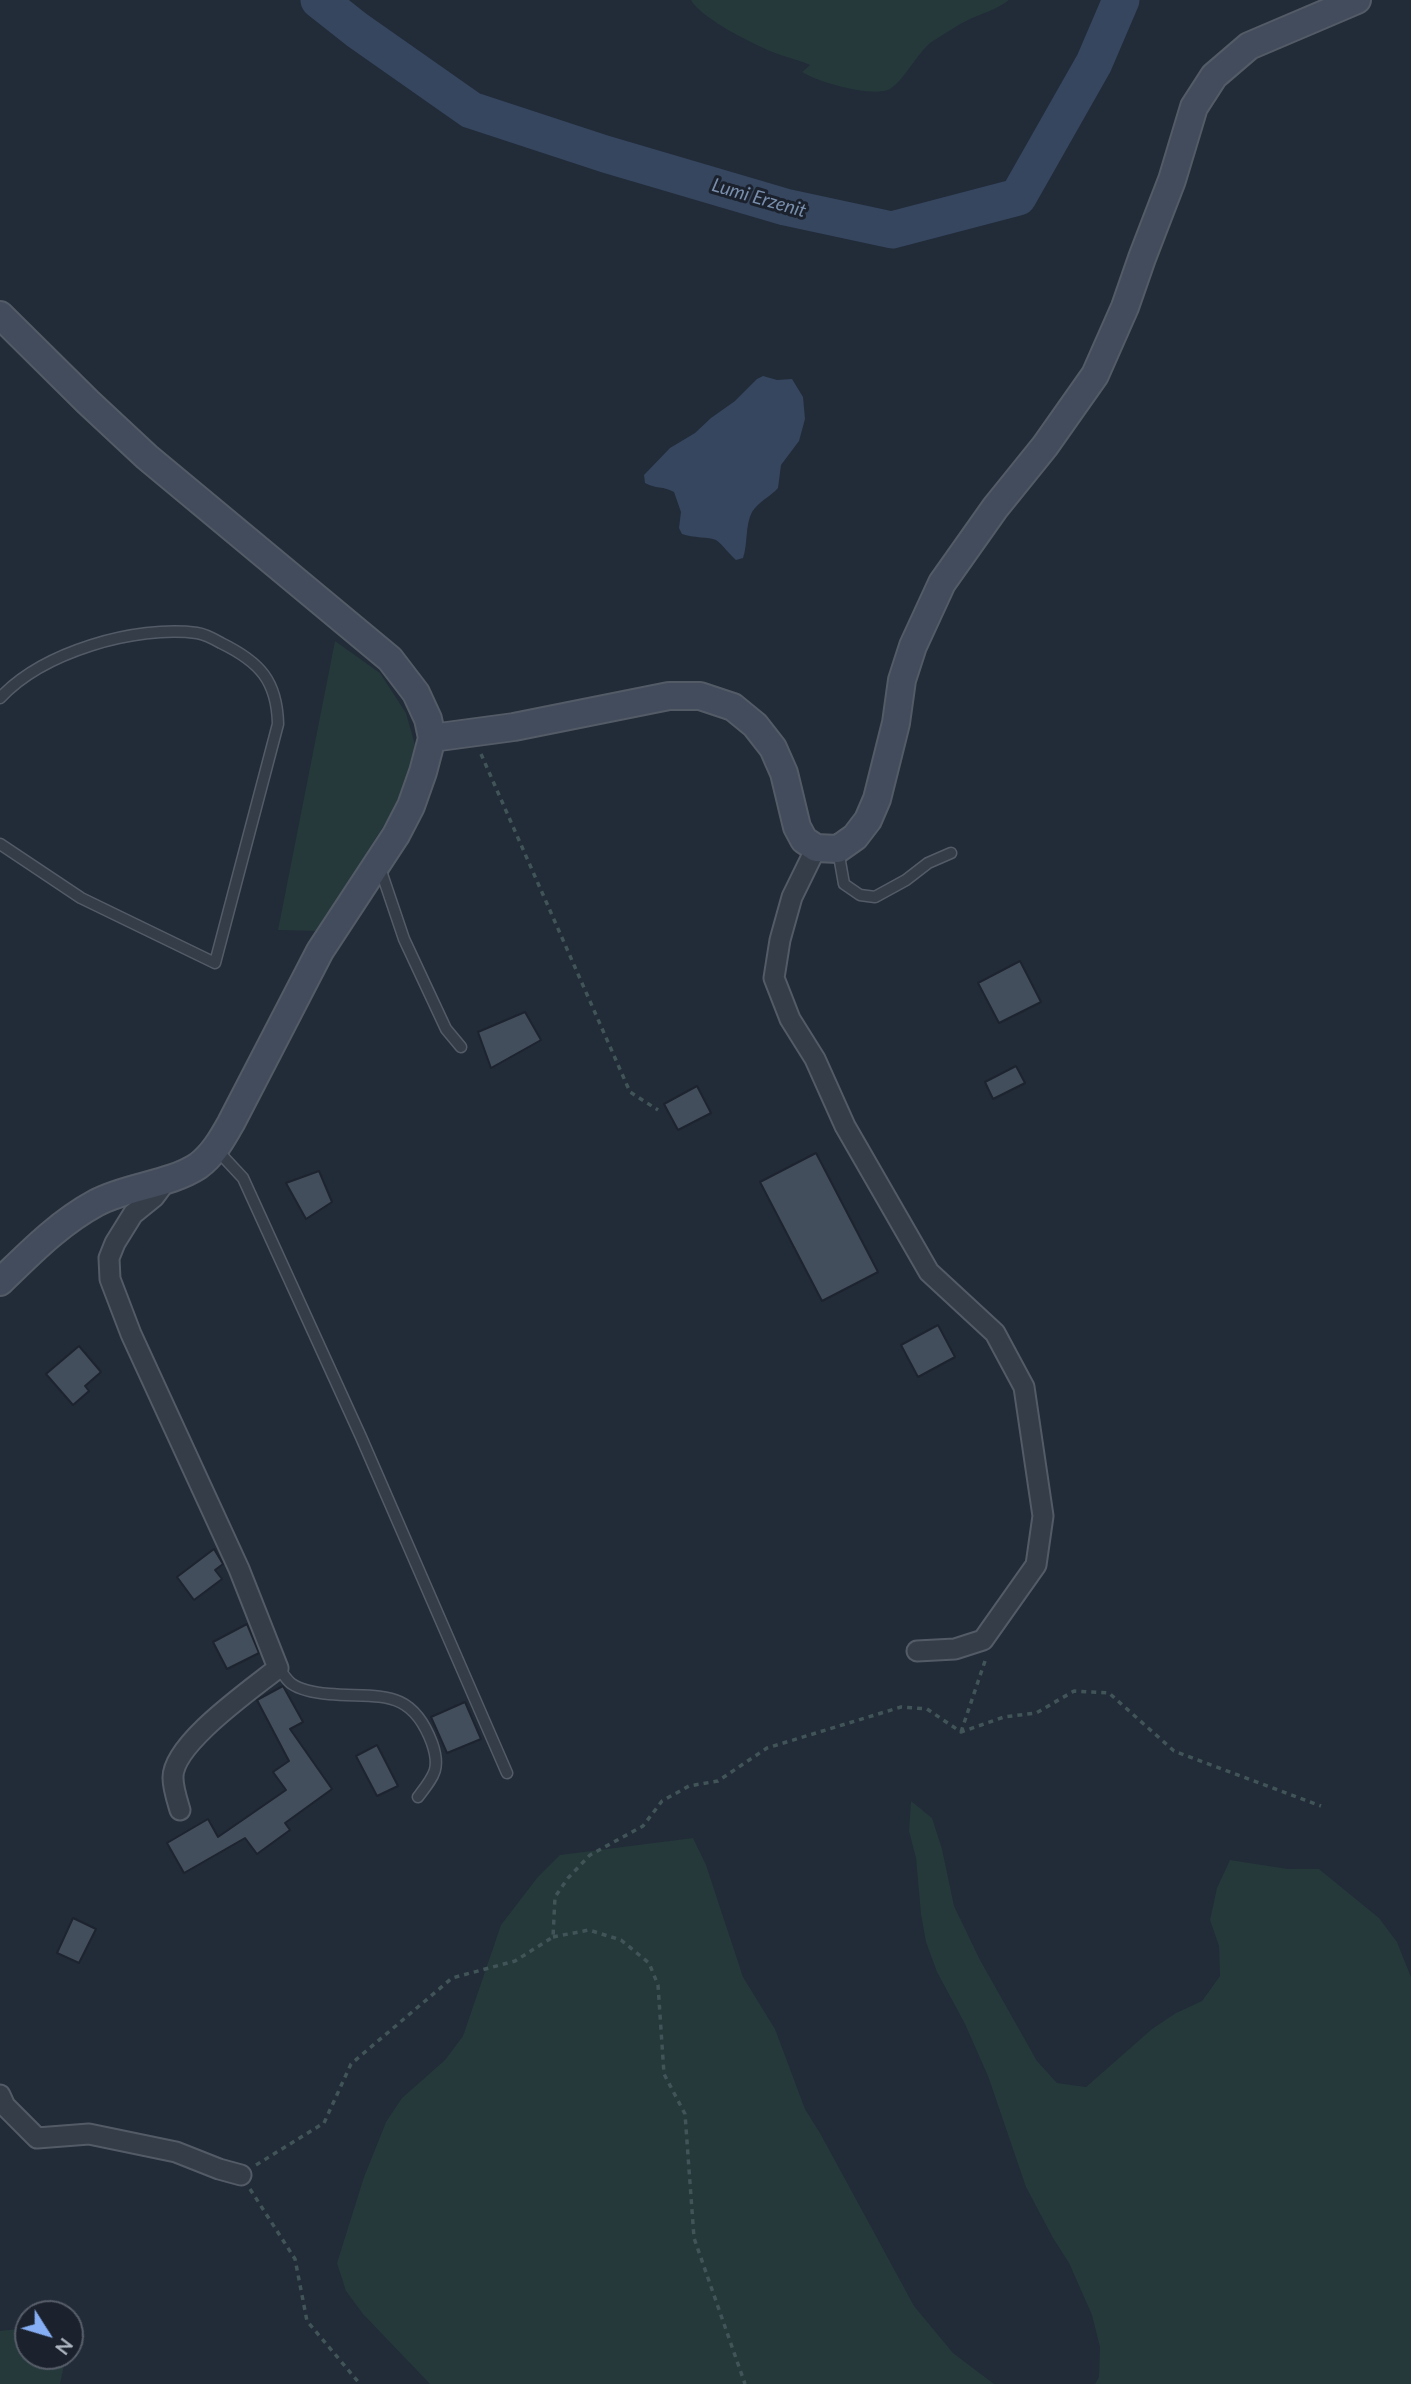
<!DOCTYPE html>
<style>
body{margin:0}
#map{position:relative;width:1411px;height:2384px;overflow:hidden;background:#222b38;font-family:Lato,sans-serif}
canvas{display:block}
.north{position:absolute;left:14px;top:2300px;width:70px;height:70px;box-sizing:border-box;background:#1b222d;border:2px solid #575e6a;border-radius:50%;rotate:127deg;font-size:19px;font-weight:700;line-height:28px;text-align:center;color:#b0b8c5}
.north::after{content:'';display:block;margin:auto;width:24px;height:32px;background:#86aef4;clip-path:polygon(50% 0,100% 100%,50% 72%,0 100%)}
</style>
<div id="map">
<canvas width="1411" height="2384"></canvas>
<div class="north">N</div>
</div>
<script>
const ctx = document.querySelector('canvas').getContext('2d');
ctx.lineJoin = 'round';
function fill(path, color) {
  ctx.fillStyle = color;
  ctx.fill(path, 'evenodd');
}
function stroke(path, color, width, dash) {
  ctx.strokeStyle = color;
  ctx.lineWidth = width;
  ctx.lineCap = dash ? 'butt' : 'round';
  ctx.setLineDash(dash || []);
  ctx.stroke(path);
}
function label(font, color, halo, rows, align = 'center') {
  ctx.font = font + ' Lato,sans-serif';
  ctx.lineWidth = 6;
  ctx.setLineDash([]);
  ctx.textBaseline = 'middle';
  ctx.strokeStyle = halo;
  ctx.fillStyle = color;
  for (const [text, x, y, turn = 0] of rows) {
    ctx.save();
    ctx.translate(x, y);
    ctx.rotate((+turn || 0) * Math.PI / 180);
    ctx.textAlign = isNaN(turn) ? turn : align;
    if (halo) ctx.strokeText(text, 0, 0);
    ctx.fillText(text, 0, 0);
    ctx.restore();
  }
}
const green = new Path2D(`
 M691,0H1009C997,9 984,13 970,19C957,25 945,34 933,41C917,52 905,80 890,89C873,98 817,82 802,72L810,65C799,60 789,58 778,54C758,47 700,18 691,0Z
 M335,641L380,673L406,713L415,745L405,792L317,931L278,930Z
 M911,1801L932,1818L942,1849L954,1906L980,1960L1037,2061L1057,2083L1086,2087L1152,2029L1176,2013L1202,2001L1220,1976L1219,1946L1210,1920L1217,1888L1230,1860L1288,1869H1319L1379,1918L1397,1942L1411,1977V2384H1095L1099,2377L1100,2347L1092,2315L1069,2263L1053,2238L1026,2187L988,2076L965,2024L937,1972L926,1942L921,1914L916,1858L909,1831Z
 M693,1838L706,1865L743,1977L775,2029L805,2109L820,2133L914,2306L953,2353L994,2384H430L363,2314L346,2291L337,2263L364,2177L386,2122L402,2098L445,2060L463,2036L501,1925L537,1878L560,1855Z
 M17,2329L28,2330V2356H66L60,2384H0V2331Z`);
const water = new Path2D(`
 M763,376L777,380L792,379L803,397L805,419L799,441L781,465L778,488C770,497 759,501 752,512C745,525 748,544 743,558L736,560C730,555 722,544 716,540C709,537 693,538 682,534L679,528L681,512L674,492C664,486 655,489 645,483L644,475L670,448L695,433L711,418L735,401L757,379Z`);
const river = new Path2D(`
 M319,0L357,30L471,110L605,154L785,207L892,230L1018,197L1094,63L1121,0`);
const building = new Path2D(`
 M1020,961L1041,1002L999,1023L978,983Z
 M525,1012L541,1040L491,1068L478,1032Z
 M1016,1066L1025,1083L993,1099L985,1082Z
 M697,1086L711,1113L678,1130L664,1104Z
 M816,1153L878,1272L822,1301L760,1182Z
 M319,1171L332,1202L306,1219L286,1183Z
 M938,1325L955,1357L918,1377L901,1345Z
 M79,1346L101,1372L85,1386L89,1391L73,1405L46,1374Z
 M214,1549L223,1564L215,1570L222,1579L194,1600L177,1577Z
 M247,1624L259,1653L227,1669L213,1642Z
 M283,1686L303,1722L290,1729L332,1789L285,1823L290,1830L257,1854L245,1838L184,1873L167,1843L208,1819L218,1837L286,1790L273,1772L289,1761L257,1700Z
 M465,1702L481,1739L447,1753L431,1717Z
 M377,1745L398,1786L377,1796L356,1756Z
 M73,1918L96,1929L79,1963L57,1953Z`);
const path = new Path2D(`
 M481,754L630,1092L658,1110
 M961,1732L985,1661
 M553,1937L589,1930L621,1940L649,1963L658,1985L664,2074L685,2114L694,2238L745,2384
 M256,2165L324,2123L351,2064L452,1978L515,1961L553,1937L555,1897L568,1878L590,1855L643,1826L662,1801L689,1786L718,1781L767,1748L901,1707L927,1709L961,1732L1004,1717L1036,1713L1074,1691L1109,1693L1174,1751L1321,1806
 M250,2189L295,2259L307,2321L360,2384`);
const lane = new Path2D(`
 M0,698C43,652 135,625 197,633C205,634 214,639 221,643C260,662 277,681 278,724L215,963L81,898L0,844
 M838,850L844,884L860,895L875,897L906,880L928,863L951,853
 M379,865L404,939L446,1029L461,1047
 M216,1149L243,1178L361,1437L507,1773
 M278,1668C283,1673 287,1681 292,1684C302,1691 318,1693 329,1694C380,1698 411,1687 432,1743C441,1769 434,1776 418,1797`);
const street = new Path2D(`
 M816,848L792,897L780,940L774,978L790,1019L815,1059L845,1126L929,1272L995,1333L1024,1387L1043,1516L1036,1565L983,1640L955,1649L917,1651
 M166,1181L154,1197L133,1214L115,1243L109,1258L110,1279L131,1334L239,1569L278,1668C252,1689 172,1744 173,1778C173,1788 177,1800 180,1810
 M0,2095L5,2106L37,2138L89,2134L176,2152L219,2169L241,2175`);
const secondary = new Path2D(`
 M0,315L88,402L147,457L390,659L416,693L428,719L432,738L423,772L411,806L396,835L320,951L231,1123C222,1139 213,1155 198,1166C169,1185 128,1186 96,1203C59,1223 30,1253 0,1282
 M432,738L514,727L669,696H700L733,707L755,725L773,748L784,773L797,827L804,840L816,848L838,849L855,837L868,820L877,799L896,723L902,680L913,646L942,583L995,508L1045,446L1095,375L1125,307L1142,258L1172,180L1194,107L1214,76L1249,46L1357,0`);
const waterNames = [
 ["Lumi Erzenit",759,198,16]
];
fill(green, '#25383a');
fill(water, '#36465f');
stroke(river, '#36465f', 37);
fill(building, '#434e5d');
stroke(building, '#1d242f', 2);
stroke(lane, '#535b67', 13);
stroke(street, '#535b67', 23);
stroke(secondary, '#535b67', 30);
stroke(path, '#415457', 3.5, [5, 5]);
stroke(lane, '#353d49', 10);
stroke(street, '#353d49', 19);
stroke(secondary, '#434c5c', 26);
label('italic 19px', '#798eac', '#1b222d', waterNames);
</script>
